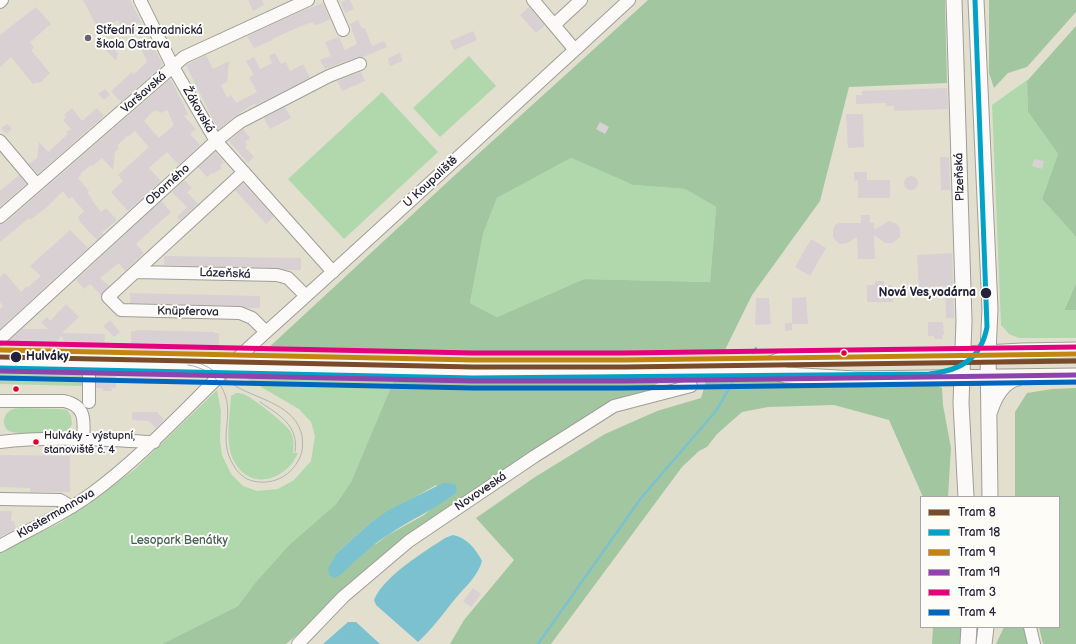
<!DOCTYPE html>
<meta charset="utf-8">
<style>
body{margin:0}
#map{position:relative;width:1076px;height:644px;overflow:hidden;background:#e2dfcf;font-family:"Balsamiq Sans",sans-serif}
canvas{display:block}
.legend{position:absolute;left:920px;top:496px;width:140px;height:132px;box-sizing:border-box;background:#fdfcf7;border:1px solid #a5a5ac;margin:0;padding:5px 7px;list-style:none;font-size:12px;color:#22223b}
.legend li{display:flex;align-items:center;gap:8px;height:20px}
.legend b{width:20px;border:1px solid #a5a5ac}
</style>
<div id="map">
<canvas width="1076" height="644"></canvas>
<ul class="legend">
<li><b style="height:5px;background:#7a4b2a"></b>Tram 8</li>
<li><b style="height:5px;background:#02a2c7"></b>Tram 18</li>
<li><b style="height:5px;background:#c2850f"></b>Tram 9</li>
<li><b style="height:5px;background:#8e44ad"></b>Tram 19</li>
<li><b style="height:5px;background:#e5007d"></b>Tram 3</li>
<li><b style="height:5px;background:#0065bd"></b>Tram 4</li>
</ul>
</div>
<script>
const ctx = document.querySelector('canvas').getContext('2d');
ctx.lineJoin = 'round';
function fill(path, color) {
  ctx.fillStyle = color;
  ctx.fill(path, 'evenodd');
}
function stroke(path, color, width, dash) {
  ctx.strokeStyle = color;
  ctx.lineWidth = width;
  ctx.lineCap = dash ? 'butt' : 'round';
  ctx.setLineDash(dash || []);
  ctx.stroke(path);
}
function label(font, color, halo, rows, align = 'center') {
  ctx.font = font + ' "Balsamiq Sans",sans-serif';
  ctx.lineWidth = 4;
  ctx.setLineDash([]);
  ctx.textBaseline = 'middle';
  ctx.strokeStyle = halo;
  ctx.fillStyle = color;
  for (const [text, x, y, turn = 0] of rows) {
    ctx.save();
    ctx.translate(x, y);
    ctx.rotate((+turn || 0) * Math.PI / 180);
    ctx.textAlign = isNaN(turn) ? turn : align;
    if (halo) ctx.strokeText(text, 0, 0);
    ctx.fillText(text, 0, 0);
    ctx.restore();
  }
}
const green = new Path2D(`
 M469,56L496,86L440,137L413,108Z
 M1027,80L1028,112L1058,154L1042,199L1076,237V283L1064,309L1076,310V338H1019L1009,334L1001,325L992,105Z
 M382,92L438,152L344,239L288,179Z
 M571,158L633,185L685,189L716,207L710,282L584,279L497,317L470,303L483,234L497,198Z
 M0,370L84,372V386L0,384Z
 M242,376L393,382L351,482L336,504L289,545L255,583L238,606L162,644H0V552L60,523L134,470L217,390L221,411L220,440L222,455L231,474L243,486L257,491L278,489L294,480L311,461L315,436L311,422L299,409Z
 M236,393C239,393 240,393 243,394C252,397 285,423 290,431C294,438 294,445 293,453H298C287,479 252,492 235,463C224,445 230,417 231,396Z
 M22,408L59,409L67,410L71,416L72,424L68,431C59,433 16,435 9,431C0,425 4,412 13,409C16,408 20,408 22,408Z`);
const forest = new Path2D(`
 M648,0H945L947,83L849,87L820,201L752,295L723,354L265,351L455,175ZM571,158L633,185L685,189L716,207L710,282L584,279L497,317L470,303L483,234L497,198Z
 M989,0H1076V12L1027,67L1008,73L994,88L989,73Z
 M1076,26V237L1042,199L1058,154L1028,112L1027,81Z
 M1076,283V310H1064Z
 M664,380L533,455L411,540L286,644H162L238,606L255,583L289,545L336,504L351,482L393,382ZM436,485L449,498L434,506L424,515L388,535L376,544L337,553L370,523Z
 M766,380L936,385L942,388L943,405L951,448L948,497H923L889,420L834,405L768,407L742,412L717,434L707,447L699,451L682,467L551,644H450L464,620L514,560L476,518L535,477L605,434L657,411L701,398L706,381Z
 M1076,388V644H1043L1039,627H1059V497H1015V412L1027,393L1052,389Z
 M933,627H962L960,644H932Z
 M1004,627H1025L1028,644H996Z`);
const water = new Path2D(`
 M443,483L455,484L457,488L456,493C435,509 410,520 388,535C370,546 355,562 339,576L334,578L330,576L328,568L337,553L370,523L389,510Z
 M453,535C466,537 476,549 482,561C478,576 465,587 455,599C443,614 432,629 418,642L376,605L374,600C384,576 424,552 445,538Z
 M348,622H356L380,644H323Z`);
const stream = new Path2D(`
 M753,353L756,348
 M538,644L641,498L716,411L738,373`);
const building = new Path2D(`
 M83,0H130L141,22L123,30L118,20L99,31Z
 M248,0H262L264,5L253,11Z
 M347,0H350L354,9L345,13L341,2Z
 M323,3L330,19L320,24L314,25L313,22L304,25L274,38L272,39L273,40L254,48L247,36L297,13Z
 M36,7L51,24L30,42L34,48L31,50L50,73L41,82L38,83L37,82L33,84L11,57L0,67V35Z
 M529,7L545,25L536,33L520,15Z
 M358,20L362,29L365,28L372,46L384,41L387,47L363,57H357L325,69L320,60L331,56L325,42L339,37L345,50L357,44L350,24Z
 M473,31L477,40L454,50L450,41Z
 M149,38L163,65L121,102L111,91L132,72L134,74L147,62L139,43Z
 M113,46L118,54L116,61L106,50Z
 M275,53L281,64L286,62L290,71L303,64L310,78L256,105L254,104L235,116L218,130L186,65L206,55L213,69L229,61L227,82L221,85L227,98L231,95L236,103L257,92L249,77L254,75L246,61L254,57L260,69L272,63L269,56Z
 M400,53L403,61L390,66L388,58Z
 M361,72L365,81L342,91L337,81Z
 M169,80H171L188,114L184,116L196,129L190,134L200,145L179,165L167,152L149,168L161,181L128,211L111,192L123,181L118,175L149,147L135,131L128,137L127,136L117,146L119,148L115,152L113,170L102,158L92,166L91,165L80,174L81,175L78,178L89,191L87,193L92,198L91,199L101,212L106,208L117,220L102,232L104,234L97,240L80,222L78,217L84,211L72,197L69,199L63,191L47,207L30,220L29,218L0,242V224L5,223ZM154,110L155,112L157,110L160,113L167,110L174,125L159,138L144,121Z
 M947,88L948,109L894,111V106H886V103L856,104V95H862V91Z
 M105,89L110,95L104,100L98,94Z
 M285,107L291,118L270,129L264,118Z
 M72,108L82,121L97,108L104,116L38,174L29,164L37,158L39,142L48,152L68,134L66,132L71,129L63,120L66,117L64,115Z
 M846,114H863L864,147L848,148Z
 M600,122L609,127L605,134L596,129Z
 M7,124L12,129L6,134L1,128Z
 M243,129L250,138L245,142L247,145L245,147L254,157L248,163L229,141Z
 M215,152L224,162L220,166L222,168L213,174L212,173L207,177L198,167Z
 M940,157H949L950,190H941Z
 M1034,159L1044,161L1042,169L1032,166Z
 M854,172H867V180H890V198H858V180L854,181Z
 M19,175L26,184L0,207V191Z
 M904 183a7 7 0 1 1 14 0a7 7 0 1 1-14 0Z
 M184,180L192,188L187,192L198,204L180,220L177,217L187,207L172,192Z
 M243,183L274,217L266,224L235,190Z
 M161,201L171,212L136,244L144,253L125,271L119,263L100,278L109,286L101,295L90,284L84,289L76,280Z
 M861,215H870V223H874V230L889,221L897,224L900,229V237L893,243H885L874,235L875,259H858L857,237L847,243L843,244H839L833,237V229L835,225L839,223H861Z
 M70,230L88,248L0,329V309L3,306L0,302V277L5,273L21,292L27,286L28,287L41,276L30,266Z
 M811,239L826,248L810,276L795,267Z
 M952,253L954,318H946L945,286L919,287L917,255Z
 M164,256L301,258V270H287L277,268L164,265Z
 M875,281H884V285H892L893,302H867V285H875Z
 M130,293L260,296V308H246L240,306L130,303Z
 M806,297L808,324H792V298Z
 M756,298H769L771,324L755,325Z
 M66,304L79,317L62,333L105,334L104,347L66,346L62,336L52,346L5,344L22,329H48L41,322L47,317L50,321Z
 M110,320L120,332L114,337L103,326Z
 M928,322H943L944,335H942V339H934V336H928Z
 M785,323H792V330L785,331Z
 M136,330L214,332V333H219V346L131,344V332L136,331Z
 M96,374H116V388H111L112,391H103V388H96Z
 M132,412H157L164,420L156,428L149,421L132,420Z
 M0,455L70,456V492H30V488L0,487Z
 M0,511H12L11,521H14L16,529L0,537Z
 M473,588L481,594L471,607L463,601Z`);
const minor = new Path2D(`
 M140,0L173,67L216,141L333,272
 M330,0L343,30
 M533,0L575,50
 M0,2L2,0
 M554,25L581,0
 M0,141L37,185
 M244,172L108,297L121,310L240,313L252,318L266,332
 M0,217L184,57L308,0
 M136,272L277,275L288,278L306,296
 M0,339L216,141L240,122L329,76L360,64
 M0,401H64C87,406 84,422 83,440
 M89,402V361
 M0,442C50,436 103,440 154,442
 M0,499L60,500L72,507
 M0,546C30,529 63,515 91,494C151,450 199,393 254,343C380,230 504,115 629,0
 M1030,627L1034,644
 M298,644L343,597L409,541L535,456L614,406L691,386`);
const major = new Path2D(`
 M954,0L964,321L961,403L966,497
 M976,0L990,309L988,353L990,497
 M0,359L473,369L755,367L767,365L784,359L929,356L1022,351L1076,350
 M758,367L786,375L855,379L1076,376
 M990,411C994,397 1003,381 1018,378
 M968,644L969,627
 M984,644L986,627`);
const tram = new Path2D(`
 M188,365C203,367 217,376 223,390C236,416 216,438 234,466C237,472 242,476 247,479C256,483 267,483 276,480C287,476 296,467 300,457C303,451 303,443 302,436C296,406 261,400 237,387C221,378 209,363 190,361
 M260,402C279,415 299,425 295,452`);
const tram1 = new Path2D(`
 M0,357L473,367H624L1076,361`);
const tram2 = new Path2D(`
 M0,368L473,378L929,374C960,371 981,359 987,327L975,0`);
const tram3 = new Path2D(`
 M0,350L473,360H624L1076,354`);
const tram4 = new Path2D(`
 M0,371L473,381H624L1076,375`);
const tram5 = new Path2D(`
 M0,343L473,353H624L1076,347`);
const tram6 = new Path2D(`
 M0,378L473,388H624L1076,382`);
const markers = [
 [88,38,4,"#65646f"],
 [986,293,6,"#22223b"],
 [844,353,3.5,"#e4002b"],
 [16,357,6,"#22223b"],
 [16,389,3.5,"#e4002b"],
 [36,442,3.5,"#e4002b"]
];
const busNames = [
 ["Hulváky - výstupní,",44,436],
 ["stanoviště č. 4",44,450]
];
const poiNames = [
 ["Střední zahradnická",96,31],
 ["škola Ostrava",96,45]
];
const streetNames = [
 ["Varšavská",144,93,-41],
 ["Žákovská",198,110,60],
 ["Plzeňská",960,177,-92],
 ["U Koupaliště",431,182,-43],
 ["Oborného",168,185,-42],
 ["Lázeňská",225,274,2],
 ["Knüpferova",188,312,1],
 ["Novoveská",481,492,-34],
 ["Klostermannova",56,514,-30]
];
const stopNames = [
 ["Nová Ves,vodárna",976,293],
 ["Hulváky",26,357,"left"]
];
const parkNames = [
 ["Lesopark Benátky",179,541]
];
fill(green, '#b0d8ac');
fill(forest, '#a2c7a0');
fill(water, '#7cc1cf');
stroke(stream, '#7cc1cf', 2.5);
fill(building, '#d8d0d3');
stroke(minor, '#9f9e97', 14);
stroke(major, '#9f9e97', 17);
stroke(minor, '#fbfaf8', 12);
stroke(major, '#fbfaf8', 15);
stroke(tram, '#b2b2b3', 1);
stroke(tram1, '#7a4b2a', 5);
stroke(tram2, '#02a2c7', 5);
stroke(tram3, '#c2850f', 5);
stroke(tram4, '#8e44ad', 5);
stroke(tram5, '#e5007d', 5);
stroke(tram6, '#0065bd', 5);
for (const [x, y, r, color] of markers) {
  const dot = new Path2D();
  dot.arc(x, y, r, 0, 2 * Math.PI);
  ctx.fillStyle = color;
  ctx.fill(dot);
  stroke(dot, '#fdfcf7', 1.5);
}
label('11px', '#22223b', '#fdfcf7', busNames, 'left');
label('12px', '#22223b', '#fdfcf7', poiNames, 'left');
label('12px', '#22223b', '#fdfcf7', streetNames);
label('bold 12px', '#22223b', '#fdfcf7', stopNames, 'right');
label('12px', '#456059', '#fdfcf7', parkNames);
</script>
